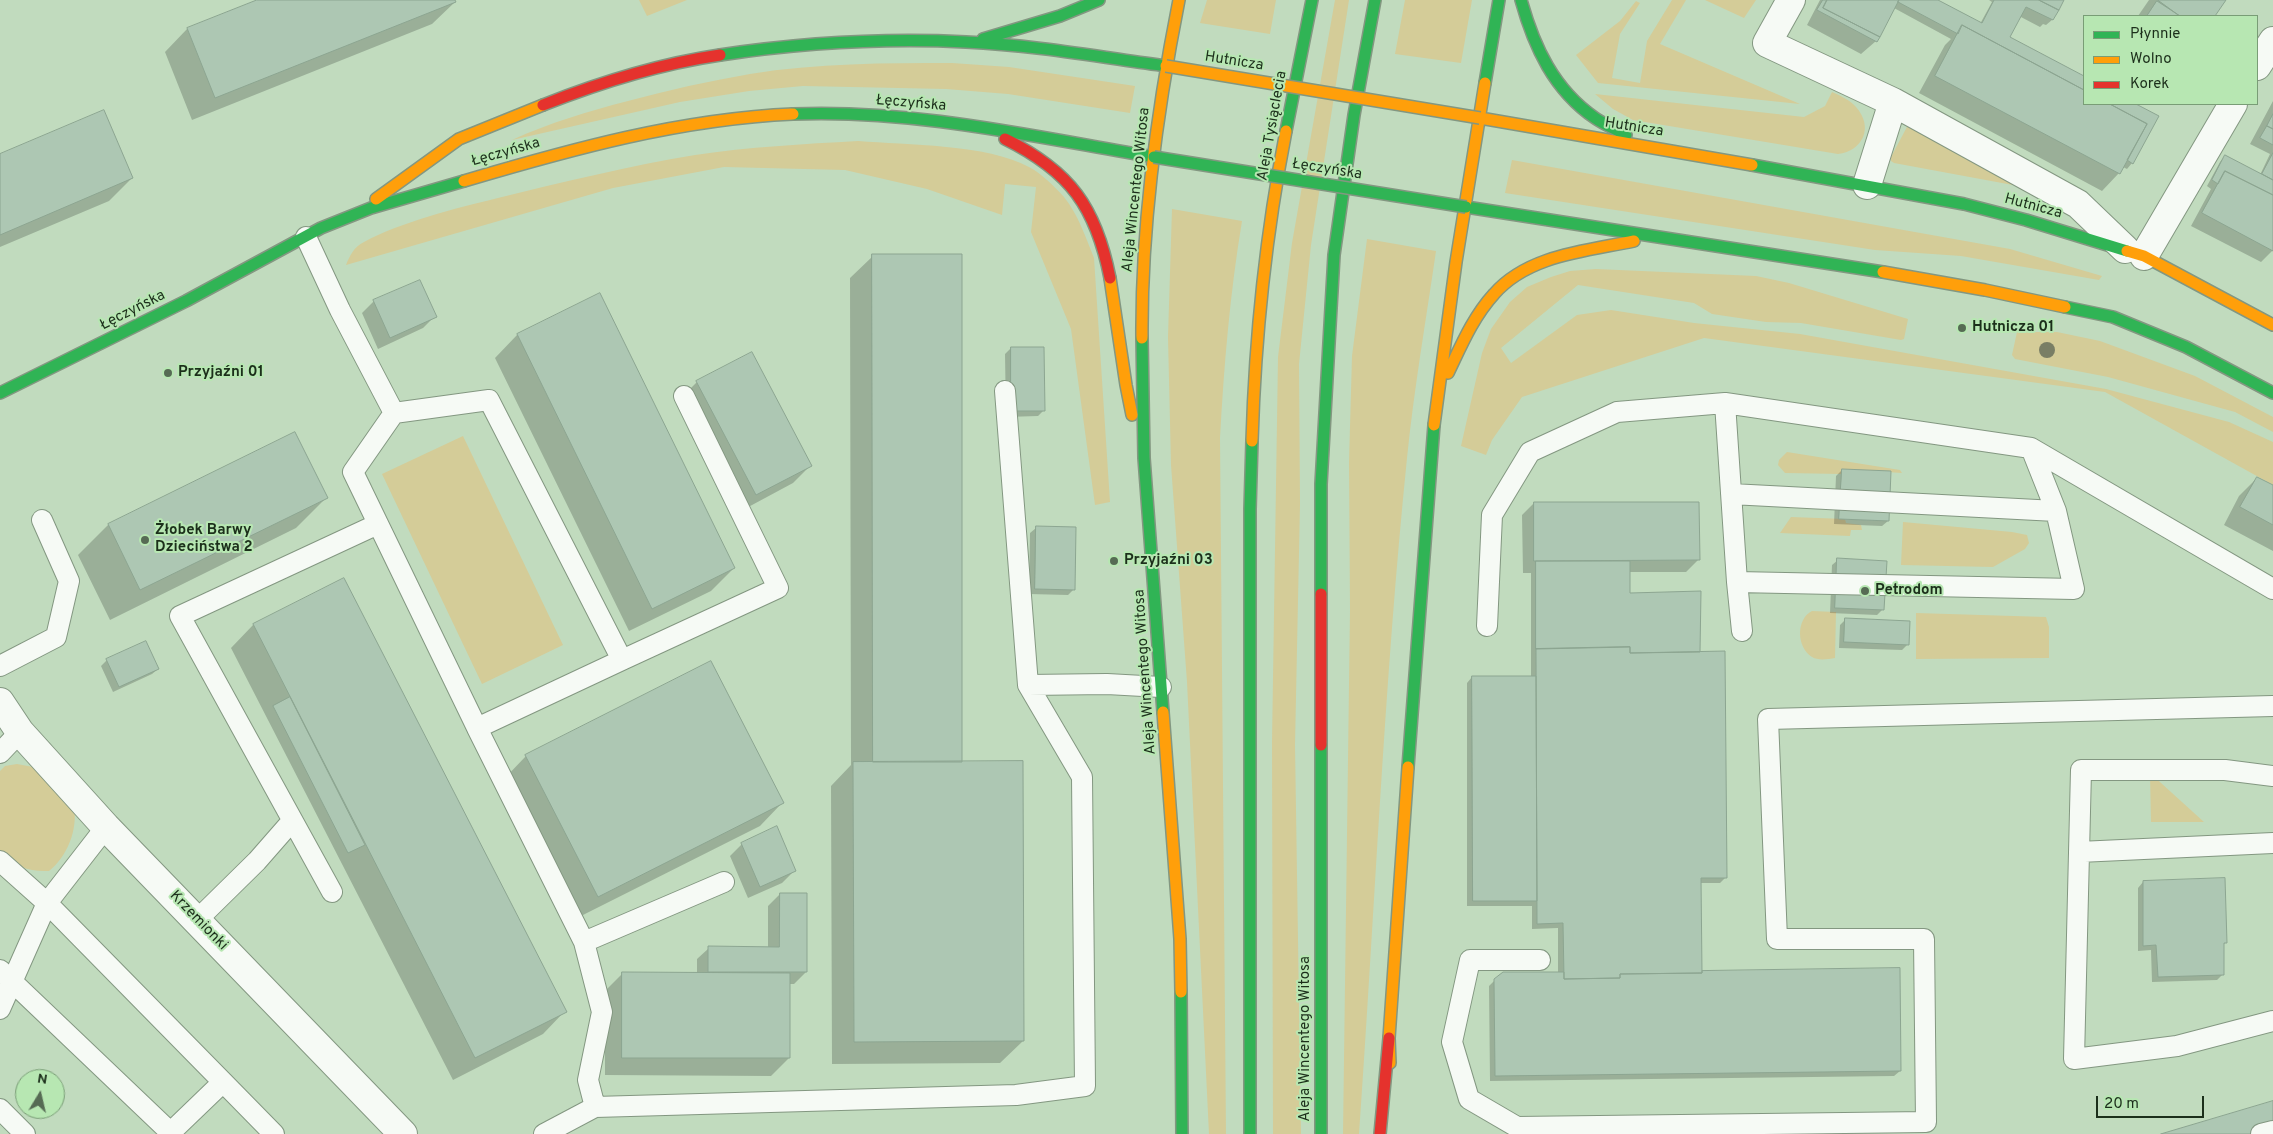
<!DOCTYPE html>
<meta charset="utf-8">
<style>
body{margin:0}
#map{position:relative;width:2273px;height:1134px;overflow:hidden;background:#c1dbbe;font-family:Overpass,sans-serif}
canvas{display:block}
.legend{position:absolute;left:2083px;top:15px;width:175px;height:90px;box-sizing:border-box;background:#b7e7b2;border:1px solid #799d76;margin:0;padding:6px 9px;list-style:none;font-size:15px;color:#1c2f1b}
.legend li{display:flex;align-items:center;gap:10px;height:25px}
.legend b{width:25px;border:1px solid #799d76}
.north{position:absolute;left:15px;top:1069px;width:50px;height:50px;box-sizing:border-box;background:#b7e7b2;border:1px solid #799d76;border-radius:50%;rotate:9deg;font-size:14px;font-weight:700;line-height:20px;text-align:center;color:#1c2f1b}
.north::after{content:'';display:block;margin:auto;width:18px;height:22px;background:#566b54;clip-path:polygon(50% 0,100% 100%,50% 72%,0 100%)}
.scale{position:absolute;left:2096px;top:1096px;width:108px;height:22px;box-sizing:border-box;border:2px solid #1c2f1b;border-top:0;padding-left:6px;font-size:15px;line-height:18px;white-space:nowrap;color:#1c2f1b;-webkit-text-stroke:4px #b7e7b2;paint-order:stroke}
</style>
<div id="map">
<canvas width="2273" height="1134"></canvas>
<ul class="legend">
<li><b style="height:6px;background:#30b455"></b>Płynnie</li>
<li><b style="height:6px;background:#ff9f0a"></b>Wolno</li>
<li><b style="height:6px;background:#e5322d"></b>Korek</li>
</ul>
<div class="north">N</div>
<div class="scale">20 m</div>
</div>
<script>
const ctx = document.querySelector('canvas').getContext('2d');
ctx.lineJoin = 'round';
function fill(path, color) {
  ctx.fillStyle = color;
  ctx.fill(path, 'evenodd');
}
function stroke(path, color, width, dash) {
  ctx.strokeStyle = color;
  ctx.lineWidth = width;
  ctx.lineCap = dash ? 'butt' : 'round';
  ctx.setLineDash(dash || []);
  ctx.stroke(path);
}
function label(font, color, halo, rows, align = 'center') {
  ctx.font = font + ' Overpass,sans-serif';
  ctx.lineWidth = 4;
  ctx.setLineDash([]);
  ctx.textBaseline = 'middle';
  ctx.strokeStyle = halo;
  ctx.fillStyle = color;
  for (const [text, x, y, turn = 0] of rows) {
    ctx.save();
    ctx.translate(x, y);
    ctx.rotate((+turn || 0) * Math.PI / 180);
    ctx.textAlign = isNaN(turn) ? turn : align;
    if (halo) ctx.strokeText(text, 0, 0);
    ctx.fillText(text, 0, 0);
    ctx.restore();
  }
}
const green = new Path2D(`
 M639,0H687L647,16Z
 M1207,0H1276L1270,34L1200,23Z
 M1335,0H1349L1311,245L1299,364L1300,504L1295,745L1301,1134H1273L1272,742L1278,357L1292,243Z
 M1405,0H1472L1461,63L1395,54Z
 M1672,0H1686L1660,44L1800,104L1598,83L1576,55L1620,21L1636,1L1640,3L1620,34L1612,78L1640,83L1647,41Z
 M1705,0H1756L1744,18Z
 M952,63L1009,67L1135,86L1130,113L1008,94L946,89L803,86L749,91L680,102L512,140C549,123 589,111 628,101C668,90 709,81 750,74C817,63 885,63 952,63Z
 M1832,92C1841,96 1850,100 1856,107C1874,127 1863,151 1838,154L1633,120L1613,109L1595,94L1804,117L1825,106Z
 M1908,125L2029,188L1894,163L1891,161V157Z
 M858,141C907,145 987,144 1029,167C1042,174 1054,186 1064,197C1078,214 1086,238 1094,258L1110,502L1095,505L1071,329L1031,232L1036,187L1005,184L1002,215L927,189L845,170L724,167L613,188L346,265C350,255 354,247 364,242C401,222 457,208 498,198C563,182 629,166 695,155C749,147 803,144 858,141Z
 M1512,160L2010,249L2102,276L2099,280L1961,256L1875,250L1505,193Z
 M1172,209L1242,221C1230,293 1224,365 1220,438L1226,1134H1209L1187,682L1171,465L1168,337Z
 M1367,239L1436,251C1426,320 1414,389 1407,458C1384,683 1375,909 1359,1134H1343L1350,610L1349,462L1352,356Z
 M1596,269L1756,276L1789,283L1908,319L1904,339L1901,340L1801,323L1766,322L1712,314L1694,303L1578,285L1501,348L1511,363L1577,315L1611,310L1694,323L1800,334L2106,389L2229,422L2273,442V485L2105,392L1704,338L1522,397L1492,440L1486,455L1461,446L1482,353L1491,329L1510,302L1527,287L1551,277L1570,271Z
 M2017,332H2057L2100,341L2195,376L2273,417V432L2235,412L2108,377L2015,359L2012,355Z
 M463,436L563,645L482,684L382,474Z
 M1787,452L1900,470L1902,473L1842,469L1841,474L1785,473L1778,465L1779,460Z
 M1791,517L1845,519L1846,523L1861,525L1862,530H1851L1850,536L1780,533Z
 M1903,522L2012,532L2027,535L2029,543L2025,549L1993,567L1901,565Z
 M1812,611L1836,612L1835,658C1828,659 1819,661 1812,657C1796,647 1796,619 1812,611Z
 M1916,613L2046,617L2049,627V658L1916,659Z
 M17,764L33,767L74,806C78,830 67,857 49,871C28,872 17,866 0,854V771L5,766Z
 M2150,773L2204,822H2151Z`);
const shadow = new Path2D(`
 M260,0H454L455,2L432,24L192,120L165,52L187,29Z
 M1820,0H1935L1980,24L1992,2L1989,0H2063L2052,20L2046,25L2043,24L2040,27L2019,16L2008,37L2084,78V104H2134L2157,116L2132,163L2127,169L2123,167L2119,173L2102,191L1919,93L1945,45L1951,39L1894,8L1876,41L1861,54L1807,25Z
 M2149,0H2225L2214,16H2138Z
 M2273,101V250L2261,262L2191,226L2211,189L2207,186L2220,162L2225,156L2260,175L2270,154L2250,144Z
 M0,155L132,178L109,201L0,247Z
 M873,256L961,763L1023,1041L1000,1063L832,1064L831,786L851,765L850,278Z
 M600,295L734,568L711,591L629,631L495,358L517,335Z
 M374,301L435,316L423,328L378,349L362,313Z
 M1011,348L1043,411L1038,416L1006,417L1005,354Z
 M697,382L811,465L793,483L739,512L679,400Z
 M295,434L326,498L296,528L110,620L78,555L108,525Z
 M1842,470L1888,521L1882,526L1834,524L1836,476Z
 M2257,478L2273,487V551L2224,525L2239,496Z
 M1534,503L1698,560L1686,572H1629V594L1699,653L1726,877L1720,883H1700L1701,972L1898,969L1900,1071L1894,1076L1490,1081L1489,986L1495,980L1558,973V928L1532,929V906H1467V683L1472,677H1531V573H1523L1522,515Z
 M1036,528L1073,590L1068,595L1029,594L1030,533Z
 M1838,560L1883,609L1877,615L1830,613L1832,565Z
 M344,579L565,1011L543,1034L453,1080L231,648L253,625Z
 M1845,620L1908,644L1902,650L1839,648L1840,625Z
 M107,660L158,669L152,674L113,692L101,666Z
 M526,756L782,803L760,826L575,919L504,779Z
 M742,844L794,871L782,883L748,898L730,856Z
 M2143,882L2225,943L2222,946L2223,974L2217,980L2152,982L2151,950L2138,951V888Z
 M780,894L806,972L794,984H789V1058L771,1076L605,1075V991L623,973L697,974V959L709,948H768V906Z`);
const building = new Path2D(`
 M257,0H455L456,2L215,98L187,28Z
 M1823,0H1827L1823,8L1880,37L1877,42L1817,10Z
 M1827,0H1899L1880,37L1823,8Z
 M1899,0H1938L1982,23L1994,0H2039L2059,10L2053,20L2026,7L2010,37L2084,76V90L1962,25L1958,34L1898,2Z
 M2039,0H2064L2059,10Z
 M2158,0H2226L2215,16H2180Z
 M2157,1L2180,16H2147Z
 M1962,25L2084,90V104H2110L2147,124L2120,174L1935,76Z
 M2110,104H2136L2159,116L2133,164L2127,160L2147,124Z
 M104,110L133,178L0,235V154Z
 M2273,114V129L2267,126Z
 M2267,126L2273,129V145L2260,138Z
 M2273,153V180L2262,174Z
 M2225,155L2273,180V195L2225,171L2218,184L2212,180Z
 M2225,171L2273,195V251L2202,213Z
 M872,254H962V762H873Z
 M420,280L437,317L390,338L373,300Z
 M600,293L735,568L652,609L517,334Z
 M1011,347H1044L1045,411H1011Z
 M752,352L812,466L756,495L696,381Z
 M295,432L328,498L140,590L108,524Z
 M1842,469L1891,471L1889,521L1839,519Z
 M2257,477L2273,485V525L2240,507Z
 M1534,502H1699L1700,560L1534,561Z
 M1036,526L1076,527L1075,590L1035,589Z
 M1837,558L1887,561L1884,610L1835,608Z
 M1536,561H1630V593L1701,591L1700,652L1630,653V647L1536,649Z
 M344,578L567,1012L475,1058L253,624Z
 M1845,618L1910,621L1909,645L1844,642Z
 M146,641L159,669L119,687L106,659Z
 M1630,647V653L1725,651L1727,878H1701L1702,973L1620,974V978L1564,979L1563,923L1537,924L1536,649Z
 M711,661L784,803L598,897L525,755Z
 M1472,676H1536L1537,901H1473Z
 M290,697L365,845L348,853L273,706Z
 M1023,761L1024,1041L854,1042L853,762Z
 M777,826L796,871L760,887L741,843Z
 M2225,878L2227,943H2224V975L2158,977L2156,945L2143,946V881Z
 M780,893H807V972H708V946L779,947Z
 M1900,968L1901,1071L1495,1076L1494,979L1503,972H1564V979L1620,978V974L1702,973V971Z
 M622,972L790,973V1058H622Z
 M2273,1101V1134H2161Z`);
const lane = new Path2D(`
 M306,237L340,310L394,413L489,400L622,660L477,728L353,472L394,413
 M1005,391L1028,685L1107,684L1161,687
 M1725,403L1737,582L1742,631
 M1731,494L2056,511
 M1737,582L2074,589L2056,511L2031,448
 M1487,626L1492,515L1530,452L1617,412L1725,403L2031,448L2273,589
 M622,660L778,588L684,396
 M0,666L56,637L69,581L42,520
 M477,728L584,942L724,882
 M0,753L20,732
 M2273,776L2225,770H2081L2074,1059L2177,1046L2273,1021
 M2079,852L2273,843
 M0,861L47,903L223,1082L169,1134
 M332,892L180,616L378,524
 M197,920L257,861L292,821
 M584,942L602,1012L588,1080L595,1107
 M1540,960H1470L1452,1042L1469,1099L1517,1127L1926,1122L1924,939H1777L1768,719L2273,706
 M0,970L171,1133
 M0,1009L47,903L106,827
 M223,1082L274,1134
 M0,1109L25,1134
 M544,1134L595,1107L1016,1095L1085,1086L1082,777L1028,685
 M2261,1134L2273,1131`);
const street = new Path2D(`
 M1791,0L1767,43L1893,102L2078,204L2125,249
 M2257,66L2273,41
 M1867,185L1893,102
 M2144,256L2233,104
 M0,702L20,732L106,827L403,1134`);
const fast = new Path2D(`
 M1521,0C1534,47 1554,90 1595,118C1605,125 1616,129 1626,135
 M983,39L1060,16L1099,0
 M720,55C801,43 885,38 966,42C1033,45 1100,57 1166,66
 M1485,83L1499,0
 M793,114C914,109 1035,137 1154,157
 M1286,131L1312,0
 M1752,165L1964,204L2026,220L2127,251
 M1466,207L1883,272
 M2065,307L2113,317L2186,347L2273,393
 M1142,338L1144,458L1163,712
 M0,393L186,301L321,228L371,208L464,181
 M1321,594V484L1334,255L1354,115L1375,0
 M1321,745V1134
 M1408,767L1434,425
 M1181,992L1182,1134
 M1250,1134V509L1252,441`);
const slow = new Path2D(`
 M1480,118L1752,165
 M464,181C572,149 680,119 793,114
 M376,199L459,139L543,105
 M2127,251L2144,256L2273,325
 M1883,272L1985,290L2065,307
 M1110,278L1126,385L1132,415
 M1142,338C1141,225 1157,111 1179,0
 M1448,373C1461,346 1473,317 1494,294C1528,255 1586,251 1634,241
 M1434,425L1456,262L1485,83
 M1252,441C1255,338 1266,233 1286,131
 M1163,712L1180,939L1181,992
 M1390,1063L1389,1038L1408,767`);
const jam = new Path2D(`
 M543,105C601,82 659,64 720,55
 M1005,139C1070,171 1096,207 1110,278
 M1321,594V745
 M1380,1134L1389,1038`);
const fastBridge = new Path2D(`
 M1154,157L1466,207`);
const slowBridge = new Path2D(`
 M1166,66L1480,118`);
const trees = [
 [2047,350]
];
const markers = [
 [1962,328,5,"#566b54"],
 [168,373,5,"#566b54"],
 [145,540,5,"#566b54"],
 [1114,561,5,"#566b54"],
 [1865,591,5,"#566b54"]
];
const streetNames = [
 ["Hutnicza",1234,62,9],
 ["Łęczyńska",911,104,5],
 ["Aleja Tysiąclecia",1273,126,-80],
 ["Hutnicza",1634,128,9],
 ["Łęczyńska",506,153,-16],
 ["Łęczyńska",1327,170,9],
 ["Aleja Wincentego Witosa",1137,190,-84],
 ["Hutnicza",2033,207,15],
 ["Łęczyńska",133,311,-27],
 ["Aleja Wincentego Witosa",1146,672,-94],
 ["Krzemionki",198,921,46],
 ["Aleja Wincentego Witosa",1306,1039,-90]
];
const poiNames = [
 ["Hutnicza 01",1972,328],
 ["Przyjaźni 01",178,373],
 ["Żłobek Barwy",155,531],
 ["Dzieciństwa 2",155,548],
 ["Przyjaźni 03",1124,561],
 ["Petrodom",1875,591]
];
fill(green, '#d4cc98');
fill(shadow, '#0003');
fill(building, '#adc7b3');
stroke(building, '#8ca591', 1);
stroke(lane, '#839781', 22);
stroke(street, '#839781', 30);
stroke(fast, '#839781', 14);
stroke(slow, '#839781', 14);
stroke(jam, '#839781', 14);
stroke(lane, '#f6faf5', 20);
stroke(street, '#f6faf5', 28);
stroke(fast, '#30b455', 11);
stroke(slow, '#ff9f0a', 11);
stroke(jam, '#e5322d', 11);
stroke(fastBridge, '#839781', 14, []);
stroke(slowBridge, '#839781', 14, []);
stroke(fastBridge, '#30b455', 11);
stroke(slowBridge, '#ff9f0a', 11);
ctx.fillStyle = '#797e65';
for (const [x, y] of trees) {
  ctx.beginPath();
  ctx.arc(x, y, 8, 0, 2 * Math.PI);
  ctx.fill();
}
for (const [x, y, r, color] of markers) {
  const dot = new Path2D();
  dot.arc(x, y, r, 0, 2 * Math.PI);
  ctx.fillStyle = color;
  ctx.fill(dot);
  stroke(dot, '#b7e7b2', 2);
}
label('15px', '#1c2f1b', '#b7e7b2', streetNames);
label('bold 15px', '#1c2f1b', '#b7e7b2', poiNames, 'left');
</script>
